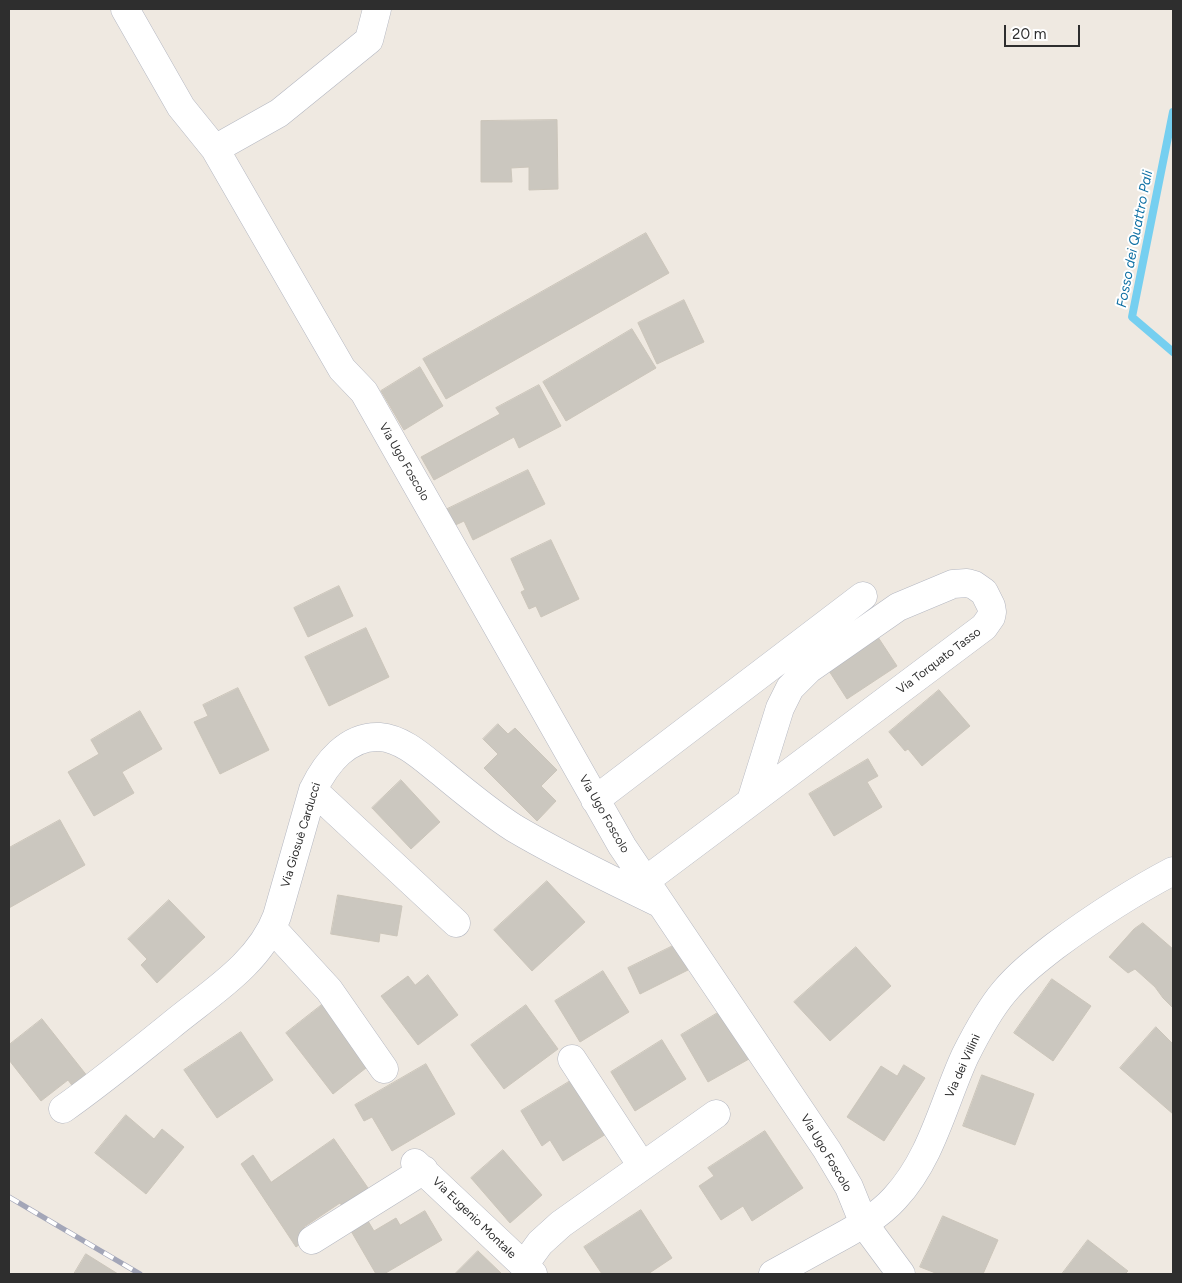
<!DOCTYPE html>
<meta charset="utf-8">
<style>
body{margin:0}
#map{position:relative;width:1182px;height:1283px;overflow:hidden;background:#efe9e1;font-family:Figtree,sans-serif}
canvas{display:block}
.frame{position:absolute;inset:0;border:10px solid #2e2e2e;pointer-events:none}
.scale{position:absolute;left:1004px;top:25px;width:76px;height:22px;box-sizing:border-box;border:2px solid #2e2e2e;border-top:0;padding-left:6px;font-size:15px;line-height:18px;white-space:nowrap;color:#2e2e2e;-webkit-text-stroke:4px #fff;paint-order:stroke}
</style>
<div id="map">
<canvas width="1182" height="1283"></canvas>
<div class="frame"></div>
<div class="scale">20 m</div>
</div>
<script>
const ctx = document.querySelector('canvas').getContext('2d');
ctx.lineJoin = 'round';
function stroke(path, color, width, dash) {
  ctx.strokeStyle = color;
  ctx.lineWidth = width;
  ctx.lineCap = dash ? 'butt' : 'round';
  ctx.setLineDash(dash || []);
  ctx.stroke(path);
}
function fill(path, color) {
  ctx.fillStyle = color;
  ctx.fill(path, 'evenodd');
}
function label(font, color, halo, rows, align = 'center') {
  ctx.font = font + ' Figtree,sans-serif';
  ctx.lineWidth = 4;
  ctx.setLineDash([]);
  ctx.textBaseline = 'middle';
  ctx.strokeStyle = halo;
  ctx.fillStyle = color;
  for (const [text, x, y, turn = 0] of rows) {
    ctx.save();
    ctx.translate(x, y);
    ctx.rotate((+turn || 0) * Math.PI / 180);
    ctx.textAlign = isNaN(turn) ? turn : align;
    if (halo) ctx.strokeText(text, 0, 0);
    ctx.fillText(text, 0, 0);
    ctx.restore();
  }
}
const stream = new Path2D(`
 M1173,112L1132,317L1173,352`);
const building = new Path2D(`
 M557,120L558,189L529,190V167L511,168L512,182H481V121Z
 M646,233L669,273L446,399L423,359Z
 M684,300L704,342L657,364L638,323Z
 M632,329L656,368L566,421L543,382Z
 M420,367L443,406L404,430L381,391Z
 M539,385L561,426L519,448L514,437L434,480L421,457L500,414L496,408Z
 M528,470L545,504L473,540L464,521L445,530L437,514Z
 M551,540L579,599L541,617L536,606L529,609L521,592L525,590L511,559Z
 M339,586L353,616L308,637L294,608Z
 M366,628L389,677L329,706L305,657Z
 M872,628L897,666L847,699L822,660Z
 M238,688L269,750L220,774L194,722L208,716L203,705Z
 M939,690L970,726L922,766L908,749L905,751L889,732Z
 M140,711L162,749L122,772L134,793L94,816L68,772L99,754L91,740Z
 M498,724L508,734L515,728L557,770L541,786L556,801L537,821L484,768L498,754L483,739Z
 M868,759L878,776L867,782L882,807L834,836L809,794Z
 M401,780L440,822L411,849L372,808Z
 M60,820L85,865L9,908V848Z
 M547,881L585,922L532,971L494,930Z
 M338,895L402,906L397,936L380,933L379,942L331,934Z
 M169,900L205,937L157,983L141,965L147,959L128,939Z
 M1143,923L1173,949V1008L1163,998L1155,987L1135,969L1128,973L1109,957L1134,929Z
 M675,945L688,970L640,994L628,968Z
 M856,947L891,986L830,1041L794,1002Z
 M603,971L629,1012L580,1042L555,1001Z
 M428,975L458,1015L418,1045L381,996L408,976L415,985Z
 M1052,979L1091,1006L1053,1061L1014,1033Z
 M323,1004L371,1064L333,1094L286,1033Z
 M526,1005L558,1049L504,1089L471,1045Z
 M721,1011L749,1059L708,1082L681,1035Z
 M42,1019L88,1077L74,1088L68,1080L41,1101L9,1060V1045Z
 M1156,1027L1173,1044V1114L1120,1068Z
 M241,1032L273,1080L217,1118L184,1070Z
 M662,1040L686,1079L635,1111L611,1072Z
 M426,1064L455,1114L392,1151L372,1117L364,1121L355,1105Z
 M904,1065L925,1078L884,1141L847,1117L881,1066L897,1076Z
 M982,1075L1034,1094L1015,1145L963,1126Z
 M572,1080L606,1134L563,1161L550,1140L542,1146L521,1111Z
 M126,1115L154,1139L162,1129L184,1147L146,1194L95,1153Z
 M765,1131L803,1188L752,1221L743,1206L721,1220L699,1186L714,1176L708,1168Z
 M334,1139L368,1188L342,1206L340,1203L304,1227L310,1237L296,1247L241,1164L253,1155L271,1182Z
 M503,1150L542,1195L510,1223L471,1178Z
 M641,1210L672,1258L648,1274H602L584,1247Z
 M425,1211L442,1240L384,1274H376L351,1231L368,1221L374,1231L396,1218L400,1225Z
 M943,1216L998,1240L983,1274H938L920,1267Z
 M1088,1240L1128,1271L1125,1274H1062Z
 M478,1251L502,1274H455Z
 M86,1254L118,1274H74Z`);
const minor = new Path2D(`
 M125,9L181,107L215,149L342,369L364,392L622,846L827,1150L849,1187L864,1224L901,1274
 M215,149L279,113L369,40L377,9
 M313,790L456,923
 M595,800L863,596
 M645,881L984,627L991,617L992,612L991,606L984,592L974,585L967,583L953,584L898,607L809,669L790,688L780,708L751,801
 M272,928L329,990L384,1069
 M572,1059L642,1166
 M63,1109C100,1083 134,1055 169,1027C207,995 259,965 277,916L313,790C326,763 348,735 380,737C404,739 424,759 442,773C465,792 489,812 514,828C561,856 610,879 659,903
 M415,1163L533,1274
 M312,1240L424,1170
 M524,1265L540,1243L561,1224L716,1114
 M773,1274C793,1263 813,1252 833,1241C855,1229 878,1217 895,1198C932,1158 943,1104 965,1056C976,1034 988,1011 1004,992C1019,974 1037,960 1055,946C1093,918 1131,893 1173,871`);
const rail = new Path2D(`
 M9,1197L140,1274`);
const streetNames = [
 ["Via Ugo Foscolo",404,462,60],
 ["Via Torquato Tasso",939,661,-37],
 ["Via Ugo Foscolo",604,814,60],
 ["Via Giosuè Carducci",301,835,-73],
 ["Via dei Villini",963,1066,-66],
 ["Via Ugo Foscolo",826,1153,59],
 ["Via Eugenio Montale",474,1218,44]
];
const waterNames = [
 ["Fosso dei Quattro Pali",1135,239,-79]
];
stroke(stream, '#75cff0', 8);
fill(building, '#cbc7bf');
stroke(building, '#cbc5ba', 1);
stroke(minor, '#b4b7c1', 29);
stroke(minor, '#fff', 28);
stroke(rail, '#a3a6b8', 5.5);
stroke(rail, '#fff', 4, [11]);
label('12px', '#2e2e2e', '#fff', streetNames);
label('italic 14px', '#0d6fa3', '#fff', waterNames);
</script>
